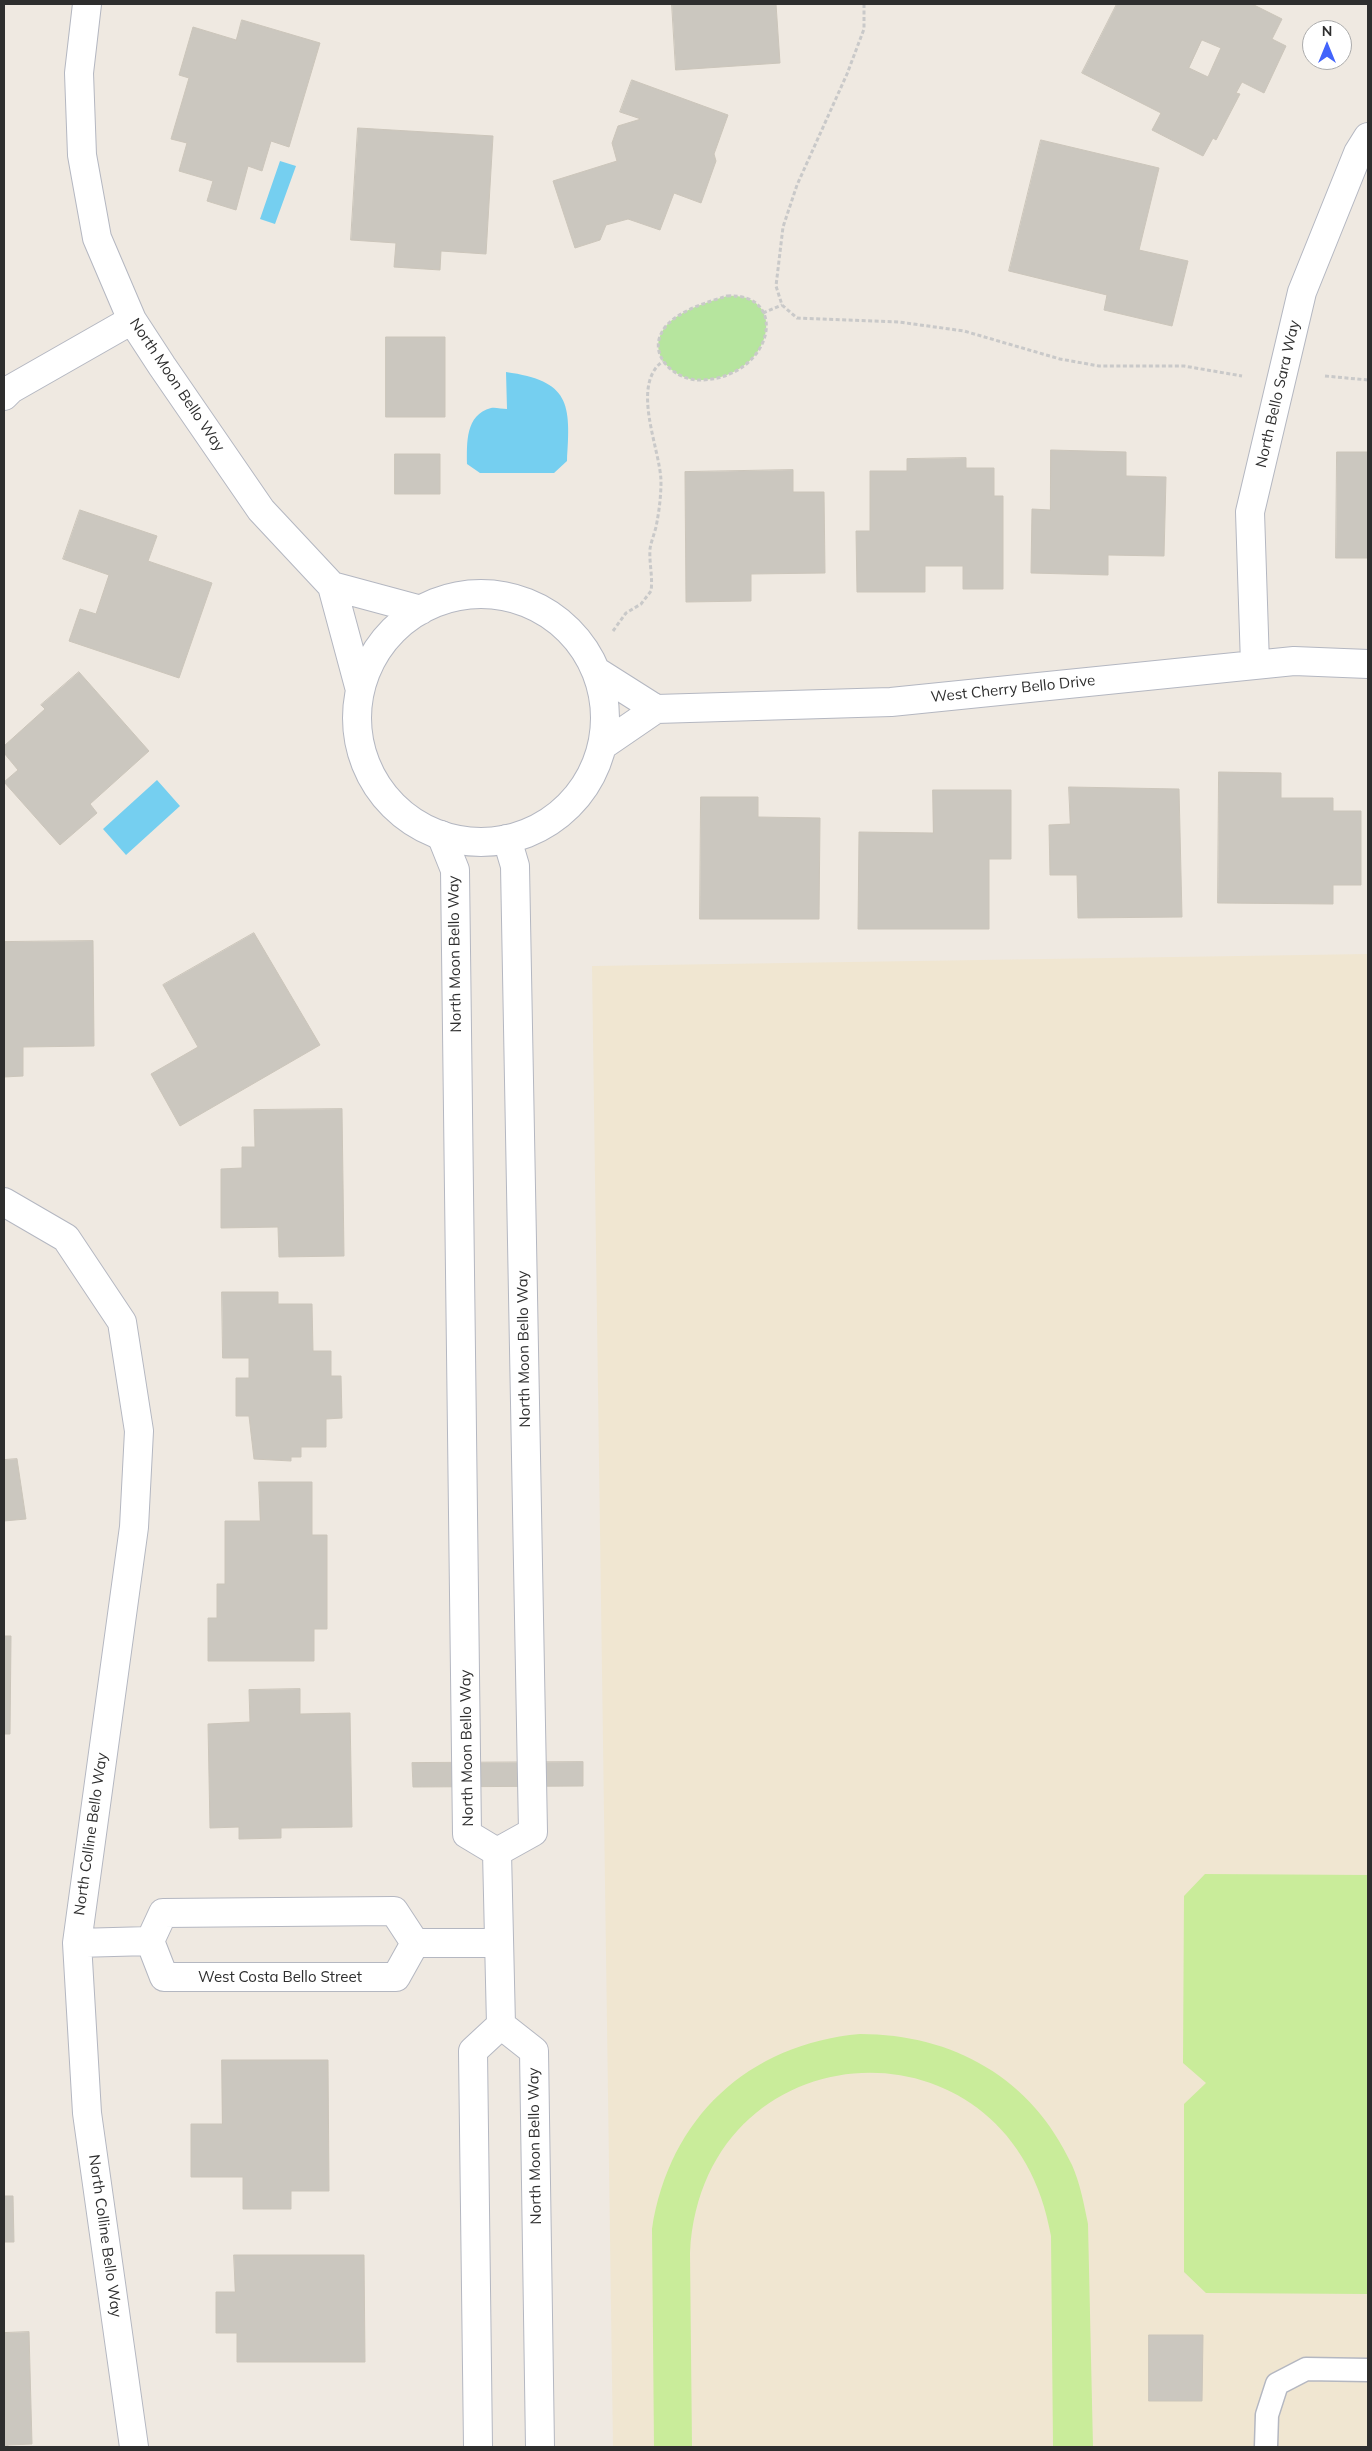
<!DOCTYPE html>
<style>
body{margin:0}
#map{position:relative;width:1372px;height:2451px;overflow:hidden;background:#efe9e1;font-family:Mulish,sans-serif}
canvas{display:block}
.frame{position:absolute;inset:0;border:5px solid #2e2e2e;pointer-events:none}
.north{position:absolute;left:1302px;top:20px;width:50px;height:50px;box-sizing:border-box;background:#fff;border:1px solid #ababab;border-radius:50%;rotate:0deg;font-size:14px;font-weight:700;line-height:20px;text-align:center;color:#2e2e2e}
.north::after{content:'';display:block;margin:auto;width:18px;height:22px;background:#4264fb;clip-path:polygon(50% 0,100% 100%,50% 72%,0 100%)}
</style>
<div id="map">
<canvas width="1372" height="2451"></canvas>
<div class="frame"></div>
<div class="north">N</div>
</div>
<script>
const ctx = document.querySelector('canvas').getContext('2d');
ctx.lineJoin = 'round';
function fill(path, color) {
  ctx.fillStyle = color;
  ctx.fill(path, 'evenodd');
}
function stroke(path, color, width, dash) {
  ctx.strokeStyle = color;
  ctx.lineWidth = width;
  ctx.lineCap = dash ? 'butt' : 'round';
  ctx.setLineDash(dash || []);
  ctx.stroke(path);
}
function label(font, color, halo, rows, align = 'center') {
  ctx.font = font + ' Mulish,sans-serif';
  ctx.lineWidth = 5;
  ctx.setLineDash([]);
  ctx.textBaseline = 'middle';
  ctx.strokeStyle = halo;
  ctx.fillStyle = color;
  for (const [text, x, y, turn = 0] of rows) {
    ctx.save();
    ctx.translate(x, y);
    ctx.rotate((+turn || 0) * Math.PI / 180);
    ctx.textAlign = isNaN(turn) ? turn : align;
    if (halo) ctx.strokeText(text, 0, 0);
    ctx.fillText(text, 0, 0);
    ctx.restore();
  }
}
const education = new Path2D(`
 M1368,954V2447H613L592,966Z`);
const green = new Path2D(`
 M727,296C790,292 774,376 703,380C676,382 643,354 666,326C680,310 708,302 727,296Z`);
const pitch = new Path2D(`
 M1205,1874L1368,1875V2294L1206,2293L1184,2272V2104L1206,2083L1183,2063L1184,1896Z
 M860,2034C953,2034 1032,2078 1072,2165C1080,2183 1084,2204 1088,2224L1093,2447H1053L1051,2236C1012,2007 702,2025 690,2253L692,2447H654L652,2229C669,2118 748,2044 860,2034Z`);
const water = new Path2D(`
 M280,161L296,166L275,224L260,219Z
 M506,372C570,381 571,403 567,461L554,473H480L467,464C467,443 465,415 491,408C495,407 502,409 507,409Z
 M157,780L180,806L126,855L103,829Z`);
const building = new Path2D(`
 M672,4H776L780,63L676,70Z
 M1117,4H1252L1282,19L1272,39L1286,46L1264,93L1242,82L1236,93L1240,94L1216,140L1213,138L1203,156L1152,130L1161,113L1082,73ZM1202,40L1221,48L1208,77L1189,68Z
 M242,20L320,43L289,147L271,141L262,171L248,166L236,210L207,201L213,181L179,171L187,143L171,139L189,78L179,75L193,27L236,40Z
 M632,80L728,115L714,154L716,161L701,203L674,193L660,230L628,219L606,225L600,240L575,248L553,181L617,161L612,143L618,126L641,119L620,112Z
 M358,128L493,136L486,254L441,251L440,270L394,267L396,243L351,240Z
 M1041,140L1159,168L1139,250L1188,261L1172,326L1104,310L1107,295L1009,271Z
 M386,337H445V417H386Z
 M1051,450L1126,452V476L1166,477L1164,556L1108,555V575L1031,573L1032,509L1050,510Z
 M1337,452H1368V558H1336Z
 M395,454H440V494H395Z
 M966,458V468H994V496H1003V589H963V566H925V592H857L856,531H870V471H907V459Z
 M793,470V492H824L825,573L751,574V601L686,602L685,472Z
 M80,510L157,536L148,561L212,583L179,678L69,641L80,609L96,614L109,575L63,559Z
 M79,672L149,751L90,804L97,813L60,845L4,782L18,770L4,753V746L45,709L41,705Z
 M1219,772L1281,773V798H1333V811H1361V885H1333V904L1218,903Z
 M1069,787L1179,789L1182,917L1078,918L1077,875H1050L1049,825L1070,824Z
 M933,790H1011V859H989V929H858L859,832L933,833Z
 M701,797H758V817L820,818L819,919H700Z
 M254,933L320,1045L180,1126L151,1074L198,1047L163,985Z
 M93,941L94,1046L23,1047V1076L4,1077V942Z
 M342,1109L344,1256L279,1257L278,1227L221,1228V1169L242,1168V1147H255L254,1110Z
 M222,1292H278V1304H312L313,1351H331V1376H341L342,1418L326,1419V1447H301V1457H291V1461L254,1459L249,1416H236V1378H249V1358H223Z
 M17,1459L26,1519L4,1521V1460Z
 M259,1482H312V1535H327V1629H314V1661H208V1618H217V1584H225V1521H260Z
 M4,1636H11L10,1734H4Z
 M300,1689V1714L350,1713L352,1827L281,1828V1838L239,1839V1827L210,1828L208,1724L250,1722L249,1690Z
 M583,1762V1786L413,1787L412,1763Z
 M222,2060H328L329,2191H291V2209H243V2177H191V2124H222Z
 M4,2196H13L14,2242H4Z
 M234,2255H364L365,2362H237V2333H216V2292H235Z
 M29,2332L32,2444L8,2445V2447H4V2333Z
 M1149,2335H1203L1202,2401H1149Z`);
const path = new Path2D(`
 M864,4V29L847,74L797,185L783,227L776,286L782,305L797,318L899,322L964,331L1060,359L1099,366H1184L1242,376
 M727,296C790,292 774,376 703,380C676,382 643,354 666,326C680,310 708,302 727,296Z
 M763,313L782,305
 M1325,376L1368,380
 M613,631L626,613L641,604L651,591C653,577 649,563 650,549C651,542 654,535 656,527C659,512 661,497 661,481C660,448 630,385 663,361`);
const lane = new Path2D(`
 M1266,2447L1267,2415L1277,2384L1306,2369L1368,2370`);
const street = new Path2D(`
 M87,4L79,73L82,155L97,238L132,320L162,366L261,510L332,586
 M4,396L11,389L132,320
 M357 718a124 124 0 1 1 248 0a124 124 0 1 1-248 0Z
 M1255,664L1250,512L1302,292L1358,153L1368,137
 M596,671L656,709L602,746
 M360,690L332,586L421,610
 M656,709L891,702L1294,661L1368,664
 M4,1202L66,1238L122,1322L139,1431L134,1527L77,1943L87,2113L134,2447
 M394,1911L415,1943L396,1977H164L150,1941L163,1913Z
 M77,1943L150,1941
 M415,1943H499`);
const secondary = new Path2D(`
 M441,835L455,870L467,1834L497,1852
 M497,1852L533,1832L515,866L507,839
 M497,1852L501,2025
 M501,2025L534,2051L540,2447
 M478,2447L473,2051L501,2025`);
const streetNames = [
 ["North Moon Bello Way",177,385,56],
 ["North Bello Sara Way",1278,394,-77],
 ["West Cherry Bello Drive",1013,689,-6],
 ["North Moon Bello Way",455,954,-91],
 ["North Moon Bello Way",524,1349,-91],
 ["North Moon Bello Way",467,1748,-91],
 ["North Colline Bello Way",91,1834,-82],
 ["West Costa Bello Street",280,1977],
 ["North Moon Bello Way",535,2146,-91],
 ["North Colline Bello Way",105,2236,82]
];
fill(education, '#f0e6d1');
fill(green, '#b6e59e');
fill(pitch, '#c9ec9a');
fill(water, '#75cff0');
fill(building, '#cbc7bf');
stroke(building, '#cbc5ba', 1);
stroke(lane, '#b4b7c1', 25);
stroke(street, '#b4b7c1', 30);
stroke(secondary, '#b4b7c1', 30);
stroke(path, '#c9c9c9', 3, [4, 2.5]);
stroke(lane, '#fff', 22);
stroke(street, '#fff', 28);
stroke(secondary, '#fff', 28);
label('15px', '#2e2e2e', '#fff', streetNames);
</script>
